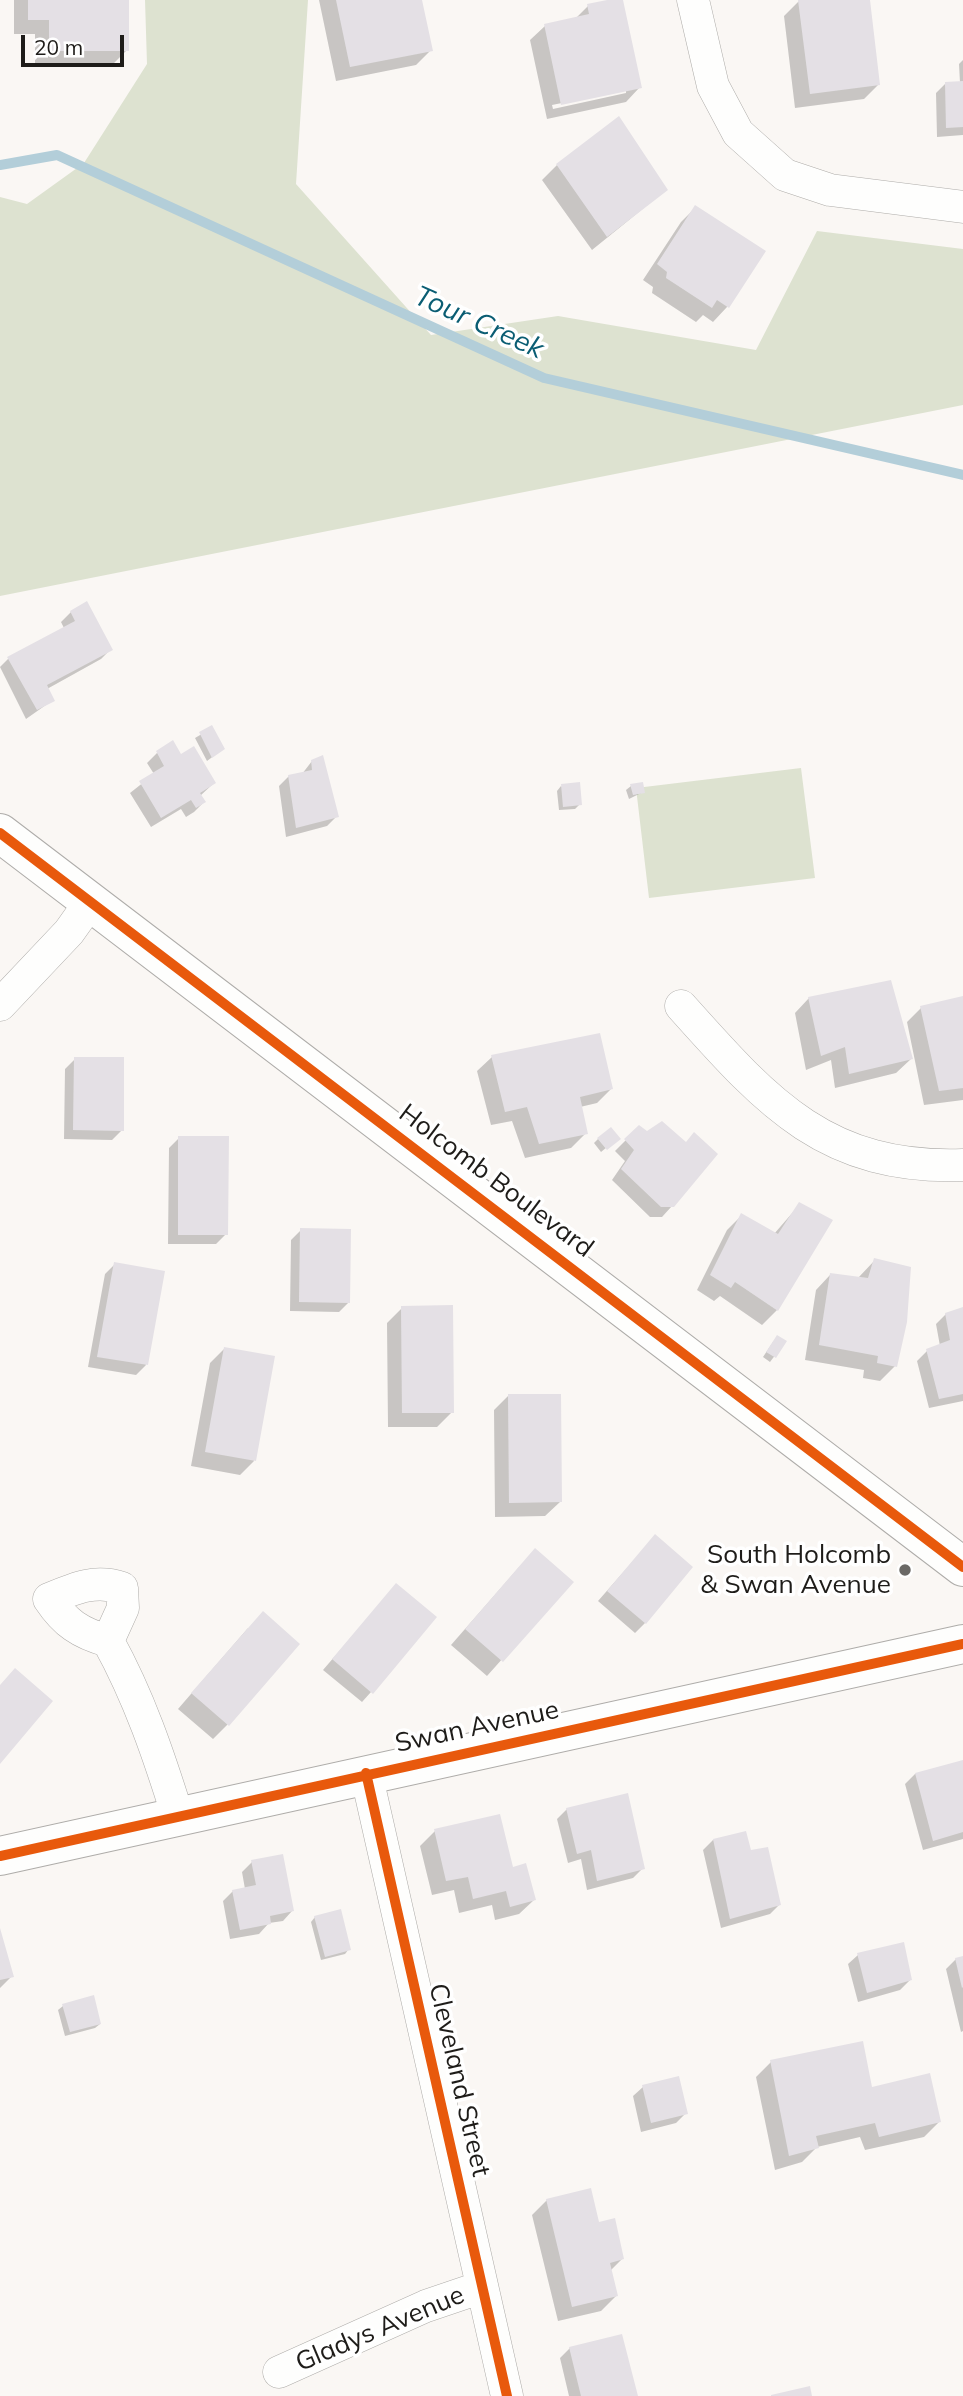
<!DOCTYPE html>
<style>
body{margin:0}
#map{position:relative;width:963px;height:2396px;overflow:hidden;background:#faf7f4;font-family:Mulish,sans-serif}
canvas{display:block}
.scale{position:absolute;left:21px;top:35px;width:103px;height:32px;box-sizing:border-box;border:4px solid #1e1c19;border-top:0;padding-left:9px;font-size:21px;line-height:24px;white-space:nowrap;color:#1e1c19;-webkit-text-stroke:5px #fff;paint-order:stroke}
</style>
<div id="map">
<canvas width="963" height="2396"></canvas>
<div class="scale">20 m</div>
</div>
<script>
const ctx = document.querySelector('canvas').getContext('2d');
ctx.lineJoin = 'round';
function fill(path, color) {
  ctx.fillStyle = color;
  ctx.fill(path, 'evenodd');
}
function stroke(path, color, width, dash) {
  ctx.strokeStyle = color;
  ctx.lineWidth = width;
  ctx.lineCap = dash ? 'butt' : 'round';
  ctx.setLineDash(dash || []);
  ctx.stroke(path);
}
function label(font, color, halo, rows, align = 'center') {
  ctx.font = font + ' Mulish,sans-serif';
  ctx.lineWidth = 7;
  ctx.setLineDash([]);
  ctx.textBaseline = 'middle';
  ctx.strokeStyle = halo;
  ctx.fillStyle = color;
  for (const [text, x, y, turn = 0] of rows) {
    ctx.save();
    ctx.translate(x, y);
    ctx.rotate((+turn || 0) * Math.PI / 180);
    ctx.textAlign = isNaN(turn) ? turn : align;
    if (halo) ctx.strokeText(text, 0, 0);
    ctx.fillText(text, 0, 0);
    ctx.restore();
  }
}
const green = new Path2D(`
 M145,0H308L296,184L431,335L558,316L756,350L817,231L963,249V405L0,596V197L27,204L84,163L147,64Z
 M801,768L815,878L649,898L636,788Z`);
const shadow = new Path2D(`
 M14,0H127V50L112,65H35V34H14Z
 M319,0H420L431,50L416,65L336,81Z
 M621,0L640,87L626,102L547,119L530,40L545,26L575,19L588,6ZM626,90V93L553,109L552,105Z
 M868,0L878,85L864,99L795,108L784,16L799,1Z
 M963,60V135L937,137L936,93L946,83H960L959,64Z
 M557,165L666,190L592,250L542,180Z
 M696,207L764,252L727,307L713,322L703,315L696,322L652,293L653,287L643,280L681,222Z
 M71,612L111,649L101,659L47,689L53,700L26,719L0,667L8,659L64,628L61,622Z
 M212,728L223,749L207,761L195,738Z
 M157,753L181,757L214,783L200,796L204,802L194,812L186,817L181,809L151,827L130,793L154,774L147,763Z
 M312,761L337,816L327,826L286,837L279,786L289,776L302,774Z
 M561,786L580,804L575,809L559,810L557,791Z
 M631,786L643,792L629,799L626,790Z
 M809,998L911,1059L896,1073L835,1088L831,1060L806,1070L795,1013Z
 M963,998V1100L924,1105L907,1022L921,1008Z
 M492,1057L611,1089L597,1103L580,1107L586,1133L571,1148L525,1158L512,1121L491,1125L477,1071Z
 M75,1059L122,1130L112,1140L64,1139L65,1069Z
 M639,1127L672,1206L662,1217H650L612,1180L625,1161L615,1151Z
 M179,1138L226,1234L216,1244H168L169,1148Z
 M618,1138L601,1152L594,1143L598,1139Z
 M800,1204L777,1310L762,1325L720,1296L714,1301L697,1290L727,1230L741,1216L774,1234Z
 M301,1230L349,1302L339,1312L290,1311L291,1240Z
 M875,1260L895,1366L880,1381L863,1378L864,1370L805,1360L816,1290L830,1275L858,1278Z
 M115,1264L146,1365L136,1375L88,1367L105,1274Z
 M402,1308L452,1412L437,1427H388L387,1323Z
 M963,1309V1401L929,1408L917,1361L927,1351L940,1346L936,1324L946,1314Z
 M773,1342H785L770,1362L763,1357Z
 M225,1348L254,1461L240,1475L191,1466L210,1363Z
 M509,1395L560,1502L545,1516L495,1517L494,1410Z
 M655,1536L645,1623L635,1633L598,1601Z
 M521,1565L571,1582L487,1676L451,1645Z
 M396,1585L371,1692L362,1702L323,1670Z
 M248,1628L228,1724L213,1739L178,1709Z
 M963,1762V1839L923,1850L905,1784L915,1774Z
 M567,1809L643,1868L633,1878L587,1890L581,1859L568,1863L557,1819Z
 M435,1831L511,1869L534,1900L519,1914L495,1920L492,1905L459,1913L454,1890L432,1895L420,1846Z
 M713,1840L750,1852L780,1904L770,1914L721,1928L703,1850Z
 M252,1862L292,1911L283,1921L269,1923L259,1934L230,1939L223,1901L233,1891L245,1889L242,1872Z
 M315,1917L349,1949L345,1954L321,1960L311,1922Z
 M0,1931L12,1976L0,1988Z
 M858,1955L910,1980L900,1990L858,2002L848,1964Z
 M963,1958V2031L961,2032L946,1969L956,1959Z
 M63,2006L100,2024L95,2028L65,2036L58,2010Z
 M771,2062L871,2089L939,2122L924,2137L865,2150L860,2137L817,2147L802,2162L775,2170L756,2077Z
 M643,2087L686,2113L676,2123L641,2132L633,2096Z
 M547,2200L598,2224L622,2259L610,2271L616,2296L601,2311L558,2321L532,2215Z
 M570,2348L636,2396H569L560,2358Z`);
const stream = new Path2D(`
 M0,165L57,155L544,378L963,475`);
const building = new Path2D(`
 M28,0H129V51H49V20H28Z
 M336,0H422L433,51L350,67Z
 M607,0H623L642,88L561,105L544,24L589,14L587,4Z
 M798,0H870L880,85L810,94Z
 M963,81V127L946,128L945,82Z
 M619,116L668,190L607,237L556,164Z
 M695,205L766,251L729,308L717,300L712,308L666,278L667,272L657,264Z
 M87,601L113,650L47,685L55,701L37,710L7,657L75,621L70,611Z
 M212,725L225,749L212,758L199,732Z
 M173,740L181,754L194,746L216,783L200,793L206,802L196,808L191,800L161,818L139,781L164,766L156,751Z
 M323,755L339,817L296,828L288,775L312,770L311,760Z
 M580,782L582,805L563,807L561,784Z
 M643,782L645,793L633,795L630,784Z
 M891,980L913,1059L849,1074L845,1047L821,1056L808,997Z
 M963,996V1088L939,1091L920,1006Z
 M600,1033L613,1089L580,1097L588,1134L539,1144L527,1107L505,1112L491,1055Z
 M74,1057H124V1131L73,1130Z
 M662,1121L686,1142L694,1132L718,1154L674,1207H661L621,1169L634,1150L624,1139L639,1125L647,1131Z
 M611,1127L621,1139L607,1150L597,1138Z
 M178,1136H229L228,1235H178Z
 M799,1202L833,1220L778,1311L735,1282L731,1288L710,1275L741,1213L778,1234Z
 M300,1228L351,1229L350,1303L299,1302Z
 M874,1258L911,1267L907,1322L897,1367L877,1363L878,1356L819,1345L830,1273L868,1278Z
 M114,1262L165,1271L148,1365L97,1357Z
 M453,1305L454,1413H402L401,1306Z
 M963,1307V1394L939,1399L926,1349L950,1340L945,1313Z
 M777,1335L787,1341L776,1358L766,1352Z
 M224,1347L275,1356L256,1461L205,1452Z
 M508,1394H561L562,1502L509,1503Z
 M655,1534L693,1567L646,1624L607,1591Z
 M535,1548L574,1582L503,1662L465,1629Z
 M396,1583L437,1617L373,1694L332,1659Z
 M263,1611L300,1644L229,1726L191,1693Z
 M15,1668L53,1701L0,1764V1685Z
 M963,1760V1832L933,1841L915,1773Z
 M628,1793L645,1869L597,1881L591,1850L577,1854L566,1808Z
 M500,1814L513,1867L526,1863L536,1900L510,1907L506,1891L473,1899L468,1877L446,1881L434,1829Z
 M746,1831L751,1850L768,1847L781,1905L730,1919L713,1839Z
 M283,1854L294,1911L270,1916L271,1924L240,1930L232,1890L256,1885L251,1860Z
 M341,1909L351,1950L325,1957L314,1916Z
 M0,1928L14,1977L0,1980Z
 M904,1942L912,1980L867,1993L857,1953Z
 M963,1956V1987L962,1988L955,1958Z
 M94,1995L101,2024L70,2032L62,2004Z
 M863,2041L872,2087L930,2073L941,2122L879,2137L875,2123L816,2136L819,2148L789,2156L770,2060Z
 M679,2076L688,2114L651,2123L642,2085Z
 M591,2188L599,2222L615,2218L624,2259L610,2263L618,2296L572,2307L546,2199Z
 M622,2334L638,2396H581L569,2347Z
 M810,2386L812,2396H771V2395Z`);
const street = new Path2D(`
 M693,0L713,86L738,133L785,175L830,190L963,207
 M0,1005L69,932L91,901
 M681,1006C766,1101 825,1170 963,1165
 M108,1641L123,1608L122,1588C95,1579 75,1588 49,1599C65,1623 80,1633 108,1641C139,1697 159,1756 178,1817
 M366,1773L507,2396
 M279,2372L426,2306L482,2287`);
const secondary = new Path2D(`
 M0,833L963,1567
 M0,1856L963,1644`);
const cycleway = new Path2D(`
 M0,833L963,1567
 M366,1773L507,2396
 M0,1856L963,1644`);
const markers = [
 [905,1570,7,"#6b6966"]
];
const streetNames = [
 ["Holcomb Boulevard",496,1181,37],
 ["Swan Avenue",477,1727,-12],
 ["Cleveland Street",459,2080,77],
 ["Gladys Avenue",380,2329,-23]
];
const poiNames = [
 ["South Holcomb",891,1555],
 ["& Swan Avenue",891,1585]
];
const waterNames = [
 ["Tour Creek",479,323,24]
];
fill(green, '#dde2d0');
fill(shadow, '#0003');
stroke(stream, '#b3ced9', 10);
fill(building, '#e4e0e5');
stroke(street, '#aeaca9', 33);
stroke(secondary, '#aeaca9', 40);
stroke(street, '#fefefd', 32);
stroke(secondary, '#fefefd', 38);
stroke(cycleway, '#e8590c', 10);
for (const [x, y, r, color] of markers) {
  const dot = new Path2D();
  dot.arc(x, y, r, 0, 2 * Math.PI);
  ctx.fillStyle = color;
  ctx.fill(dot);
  stroke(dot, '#fff', 2.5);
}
label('26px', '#1e1c19', '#fff', streetNames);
label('26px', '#1e1c19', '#fff', poiNames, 'right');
label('italic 28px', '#0a5d73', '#fff', waterNames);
</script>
